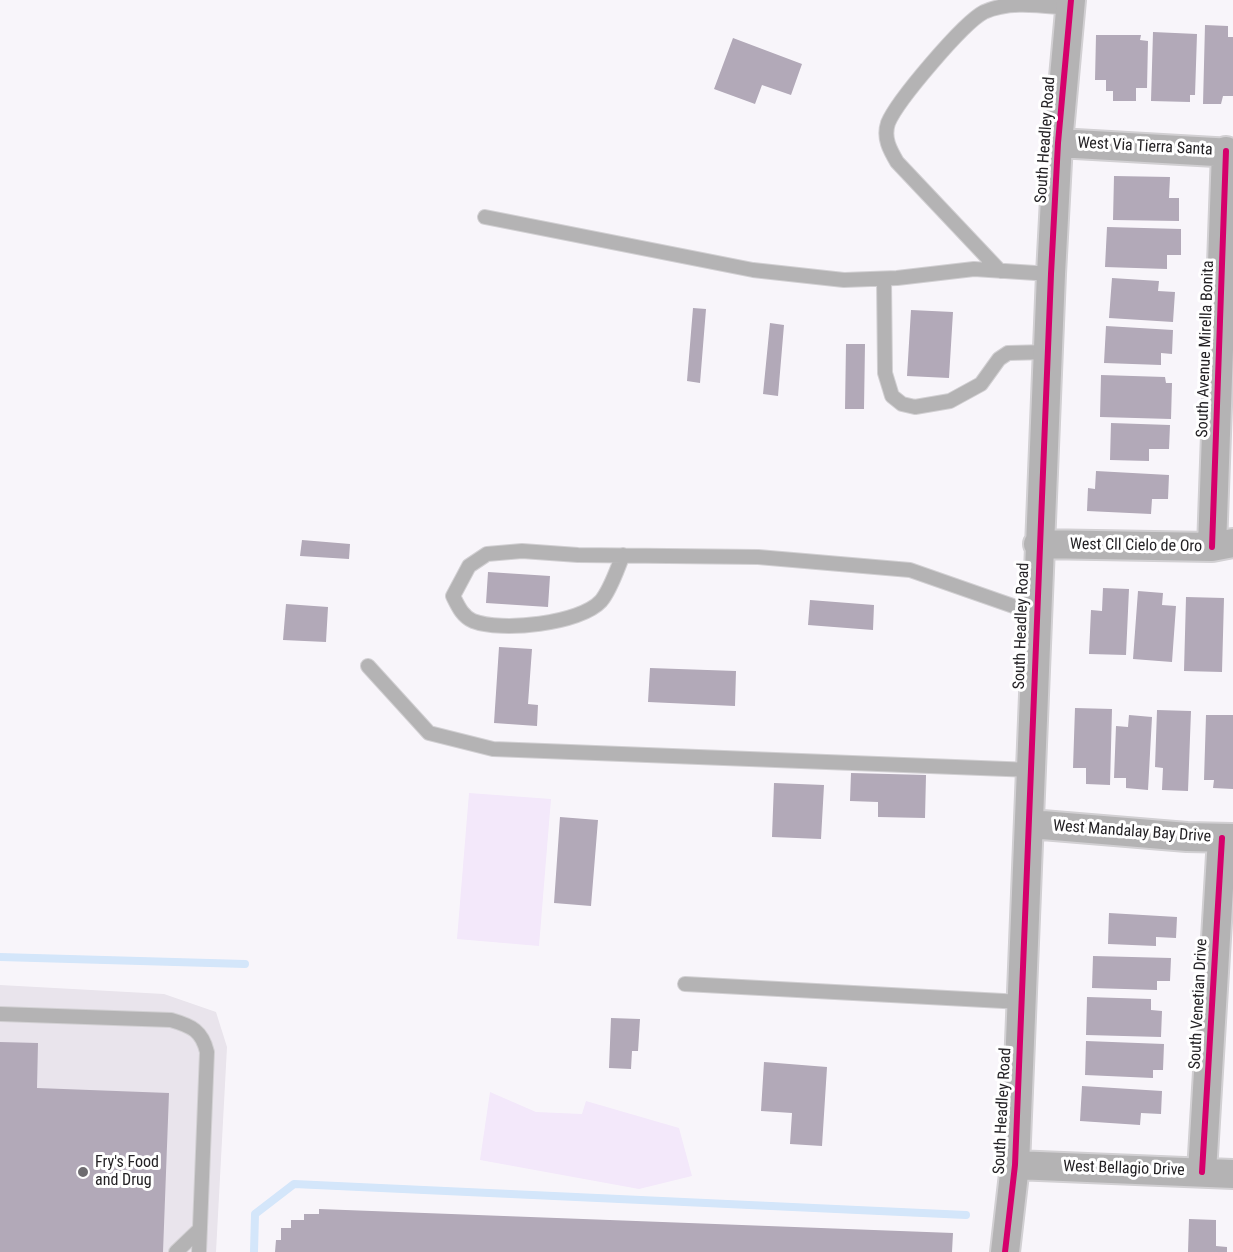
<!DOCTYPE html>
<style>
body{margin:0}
canvas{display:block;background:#f8f5fa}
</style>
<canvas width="1233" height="1252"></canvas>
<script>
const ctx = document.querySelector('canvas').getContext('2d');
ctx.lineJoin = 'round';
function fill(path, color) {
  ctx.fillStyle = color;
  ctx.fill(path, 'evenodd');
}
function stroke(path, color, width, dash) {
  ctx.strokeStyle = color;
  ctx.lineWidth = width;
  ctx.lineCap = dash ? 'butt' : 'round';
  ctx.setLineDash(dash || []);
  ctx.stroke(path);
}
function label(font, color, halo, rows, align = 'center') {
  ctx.font = font + ' "Roboto Condensed",sans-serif';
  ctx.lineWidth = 6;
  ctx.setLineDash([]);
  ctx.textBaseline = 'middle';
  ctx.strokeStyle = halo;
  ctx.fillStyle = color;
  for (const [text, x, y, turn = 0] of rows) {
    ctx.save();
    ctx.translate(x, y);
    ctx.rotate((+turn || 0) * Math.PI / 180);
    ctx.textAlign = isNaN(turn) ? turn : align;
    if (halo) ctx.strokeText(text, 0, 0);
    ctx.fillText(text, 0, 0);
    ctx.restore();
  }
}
const built = new Path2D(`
 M0,985L164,994L216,1012L227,1047L216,1252H0Z`);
const green = new Path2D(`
 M469,793L551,799L539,946L457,939Z
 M490,1092L536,1112L582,1114L586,1101L679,1128L692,1176L639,1189L480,1160Z`);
const stream = new Path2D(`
 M0,957L245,964
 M254,1252L255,1214L294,1184L966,1215`);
const building = new Path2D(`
 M1205,25L1228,26V37H1233V96H1223L1221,104H1203Z
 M1153,32L1197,34L1195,95H1190V102L1151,101Z
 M1096,35H1141L1140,40L1148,41L1147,88H1136V101H1113V91H1106V80H1095Z
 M733,38L802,64L791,95L762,85L755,104L714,89Z
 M1114,176L1170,177L1169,198H1179V221L1113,220Z
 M1107,227L1181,229V255H1167V269L1105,267Z
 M1112,278L1159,281L1158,291L1175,292L1173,322L1109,318Z
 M693,308L706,309L700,383L687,381Z
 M911,310L953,312L949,378L907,376Z
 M770,323L784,325L778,396L763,394Z
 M1106,326L1173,330L1172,354L1161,353V365L1104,363Z
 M846,344H865L864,409H845Z
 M1101,375L1165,377L1166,383H1172L1171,419L1100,417Z
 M1111,423L1170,425L1169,449H1149V461L1110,460Z
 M1096,471L1169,475L1168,499H1152L1151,514L1087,511L1088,488L1095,489Z
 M302,540L350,544L349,559L300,556Z
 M488,572L550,576L548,607L486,603Z
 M1103,588L1129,589L1126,655L1089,654L1091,610L1102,611Z
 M1138,591L1163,593L1162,605L1176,606L1172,662L1133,659Z
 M1186,597L1224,598L1222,672L1184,671Z
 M810,600L874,605L873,630L808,625Z
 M286,604L328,607L326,642L283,640Z
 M499,647L532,649L528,704L538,705L537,726L494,723Z
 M650,668L736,671L735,706L648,702Z
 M1075,708L1112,709L1110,785L1086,784V768H1073Z
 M1157,710L1191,711L1188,791L1162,790L1163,768L1155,767Z
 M1129,715L1152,717L1148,790L1126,788V778H1114L1116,726L1128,727Z
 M1206,715H1233V789L1213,788L1214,780H1204Z
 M851,773L926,775L925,818L878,817V802L850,801Z
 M774,783L824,785L821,839L772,837Z
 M560,817L598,820L591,906L554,903Z
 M1109,913L1177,917L1176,938L1156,937V946L1108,944Z
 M1093,956L1171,958L1170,981H1157V990L1092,988Z
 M1087,997L1151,999V1010L1162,1011L1161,1037L1086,1035Z
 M611,1018L640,1019L638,1051H632L631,1069L609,1068Z
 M1086,1041L1164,1044L1163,1070H1153V1078L1085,1075Z
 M0,1042L38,1043L37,1088L169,1093L163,1252H0Z
 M764,1062L827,1067L822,1146L790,1144L792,1113L761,1111Z
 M1082,1086L1162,1091L1161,1114L1141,1113L1140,1125L1080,1121Z
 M319,1209L953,1233L952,1252H275L276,1240H281V1228H291V1220H304V1214H319Z
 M1189,1219L1216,1220V1246L1227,1247V1252H1188Z`);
const lane = new Path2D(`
 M485,217L753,270L844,280L897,278L974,269L1051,274
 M1000,271L897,162C890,150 883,138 888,123C897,101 963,23 984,12C1010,0 1043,6 1070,8
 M884,279L885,373L892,396L902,404L915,407L950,401L981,384L999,359L1008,353L1047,352
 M623,555C617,569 611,589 601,601C580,624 501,632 473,621C462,616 458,606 453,596L469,566L487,554L522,551L578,555L758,557L910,570L1036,614
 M368,666L429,733L493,749L1032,770
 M685,984L1022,1002
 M0,1014L171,1020C192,1026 202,1031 207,1052L199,1252
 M176,1252L200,1229`);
const street = new Path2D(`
 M1058,143L1233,153
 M1038,544L1212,547L1233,543
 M1212,547L1226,151
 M1030,824L1187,837L1233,838
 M1015,1165L1233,1174
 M1202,1172L1222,838
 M1005,1252L1015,1165L1051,274L1058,143L1071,0`);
const cycleway = new Path2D(`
 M1212,547L1226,151
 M1202,1172L1222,838
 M1005,1252L1015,1165L1051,274L1058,143L1071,0`);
const markers = [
 [83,1172,6,"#6e6c70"]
];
const streetNames = [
 ["South Headley Road",1046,140,-86],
 ["West Via Tierra Santa",1145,147,3],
 ["South Avenue Mirella Bonita",1206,349,-88],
 ["West Cll Cielo de Oro",1136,546,1],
 ["South Headley Road",1022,626,-88],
 ["West Mandalay Bay Drive",1132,832,4],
 ["South Venetian Drive",1199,1004,-87],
 ["South Headley Road",1003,1111,-87],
 ["West Bellagio Drive",1124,1169,2]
];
const poiNames = [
 ["Fry's Food",95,1163],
 ["and Drug",95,1181]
];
fill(built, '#e9e4ec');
fill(green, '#f3e8fa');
stroke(stream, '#d4e6fa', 8);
fill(building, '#b2a9b8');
stroke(lane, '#d2d0d3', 16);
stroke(street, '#d2d0d3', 32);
stroke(lane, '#b4b3b4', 14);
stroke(street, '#b4b3b4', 28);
stroke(cycleway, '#d6006c', 6);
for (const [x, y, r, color] of markers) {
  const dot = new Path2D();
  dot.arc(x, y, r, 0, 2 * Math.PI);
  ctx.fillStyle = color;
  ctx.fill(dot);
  stroke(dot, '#fff', 2);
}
label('16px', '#242225', '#fff', streetNames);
label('16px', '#242225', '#fff', poiNames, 'left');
</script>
